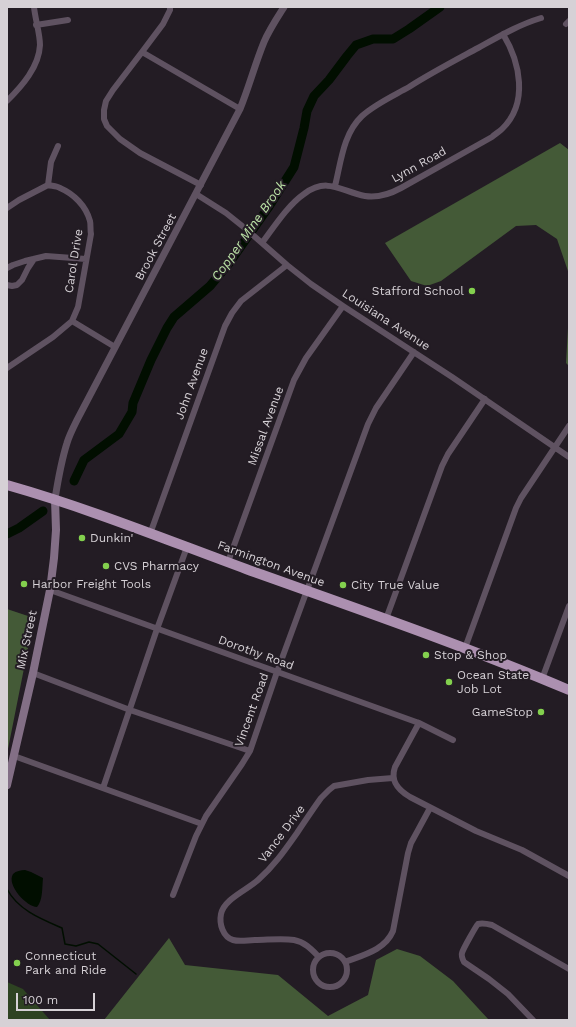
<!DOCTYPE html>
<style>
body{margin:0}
#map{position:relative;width:576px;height:1027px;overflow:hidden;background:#231c24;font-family:"Work Sans",sans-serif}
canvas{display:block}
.frame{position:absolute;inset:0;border:8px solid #d6d1d6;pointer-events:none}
.scale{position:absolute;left:16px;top:993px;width:79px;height:18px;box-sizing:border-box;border:2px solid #d6d1d6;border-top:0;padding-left:5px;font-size:12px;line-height:14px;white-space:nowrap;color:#d6d1d6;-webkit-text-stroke:3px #231c24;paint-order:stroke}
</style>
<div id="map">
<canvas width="576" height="1027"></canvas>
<div class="frame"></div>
<div class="scale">100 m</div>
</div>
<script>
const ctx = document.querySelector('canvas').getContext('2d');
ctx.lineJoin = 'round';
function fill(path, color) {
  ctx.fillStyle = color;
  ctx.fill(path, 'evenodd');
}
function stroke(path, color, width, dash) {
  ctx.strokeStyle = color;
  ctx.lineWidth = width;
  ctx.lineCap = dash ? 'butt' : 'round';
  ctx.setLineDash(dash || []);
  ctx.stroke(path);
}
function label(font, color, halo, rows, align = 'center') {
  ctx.font = font + ' "Work Sans",sans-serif';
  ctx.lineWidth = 4;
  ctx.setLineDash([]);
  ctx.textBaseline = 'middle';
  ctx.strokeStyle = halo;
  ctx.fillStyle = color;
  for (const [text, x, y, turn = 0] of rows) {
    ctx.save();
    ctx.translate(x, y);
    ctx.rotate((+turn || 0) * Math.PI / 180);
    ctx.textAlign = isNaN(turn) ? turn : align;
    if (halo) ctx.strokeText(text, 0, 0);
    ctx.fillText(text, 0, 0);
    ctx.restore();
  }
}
const green = new Path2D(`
 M7,982L23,989L50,1020H7Z`);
const forest = new Path2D(`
 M560,143L569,150V274L557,239L536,225L516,226L441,281L427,286L411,281L385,243Z
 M569,320V366L566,363L568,328Z
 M7,609L34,618L7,754Z
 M169,938L185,965L278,975L328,1016L368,995L376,960L397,949L420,956L453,981L489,1020H104Z`);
const water = new Path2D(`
 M25,870L31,872L43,878C42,888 43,900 37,907C27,907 6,885 13,874C16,871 21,870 25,870Z`);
const stream = new Path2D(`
 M7,889C18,910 41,919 62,928L65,944L76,946L89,942L98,944L136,974`);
const river = new Path2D(`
 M74,481L84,460L119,434L132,412L133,403L151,360L167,328L174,317L210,286L230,262L268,208L294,167L304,128L307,111L314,96L329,80L347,56L356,45L373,39H393L409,29L440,7
 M7,534L19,528L43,511`);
const minor = new Path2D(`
 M170,7V10L163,24L142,52L113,90L106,101L104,110V119L107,126L120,139L140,153L201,185
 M566,24L569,21
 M36,25L68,20
 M142,52L240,109
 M7,101C22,86 39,67 40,45C40,34 35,18 34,7
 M48,185L51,162L58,146
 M335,186C341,162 343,134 362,116C375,104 393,96 409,87C431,73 454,61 478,48C498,37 518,25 541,18
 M196,194L226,213L246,229L287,265L311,284L343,306L452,377L569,457
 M7,208L19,200L48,185
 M262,243C274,227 288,205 304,194C328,176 342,192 365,196C378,198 390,194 401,188L492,137C495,134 499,132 502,129C529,103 520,62 503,34
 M7,268L13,265L25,261L46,256L86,259
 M7,285L12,286L17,285L22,280L28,268L34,259
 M72,321L115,347
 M7,368L53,337L72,321L78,307L91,234C90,230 91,225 90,221C86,206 74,194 60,188C57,186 52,186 48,185
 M150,534L225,326L232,313L241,301L287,265
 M228,562L294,380L306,358L343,306
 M50,590L419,723L453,740
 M386,619L442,466L448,454L485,399
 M465,648L516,508L521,498L569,426
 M33,673L130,710L250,751
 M542,679L569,606
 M419,723L395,767C390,781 398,790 410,797L476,831L522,850L569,876
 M14,756L202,824
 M103,788L157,629L187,547
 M173,895L196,836L206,816L242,764L250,751L277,672L368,424L376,408L414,352
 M313 970a17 17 0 1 1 34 0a17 17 0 1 1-34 0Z
 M319,957C312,950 305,942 294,940C282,938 267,940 255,940C248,940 240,942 233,940C223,937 219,924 221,914C224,899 247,890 258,880C274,866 285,850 297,833C305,821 313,809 321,798L329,790L334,786L368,780L393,778
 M345,962C363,955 385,950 393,931L408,853L411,843L430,808
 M533,1020L508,994L489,979L464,962C463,960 461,956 462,953C463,949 476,926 478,924C482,923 488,924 492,925L569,969`);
const tertiary = new Path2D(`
 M55,499C58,480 61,462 67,443C69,436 73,428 77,420L240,109C249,87 255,64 264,42C269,30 277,18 284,7`);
const secondary = new Path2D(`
 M7,785L33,673L50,590L54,558L56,530L55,499`);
const trunk = new Path2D(`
 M7,485C88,508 167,540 246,569C355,608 463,645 569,690`);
const markers = [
 [472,291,4,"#83d04e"],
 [82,538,4,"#83d04e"],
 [106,566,4,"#83d04e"],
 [24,584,4,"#83d04e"],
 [343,585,4,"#83d04e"],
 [426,655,4,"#83d04e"],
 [449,682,4,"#83d04e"],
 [541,712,4,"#83d04e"],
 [17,963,4,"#83d04e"]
];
const streetNames = [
 ["Lynn Road",419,165,-29],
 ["Brook Street",156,247,-62],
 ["Carol Drive",74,261,-81],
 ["Louisiana Avenue",386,320,33],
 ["John Avenue",192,384,-70],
 ["Missal Avenue",266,426,-70],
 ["Farmington Avenue",271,564,20],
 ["Mix Street",27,640,-78],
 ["Dorothy Road",256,653,20],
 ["Vincent Road",252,710,-70],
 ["Vance Drive",282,834,-53]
];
const poiNames = [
 ["Stafford School",464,291,"right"],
 ["Dunkin'",90,538],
 ["CVS Pharmacy",114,566],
 ["Harbor Freight Tools",32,584],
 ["City True Value",351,585],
 ["Stop & Shop",434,655],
 ["Ocean State",457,675],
 ["Job Lot",457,689],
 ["GameStop",533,712,"right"],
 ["Connecticut",25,956],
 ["Park and Ride",25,970]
];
const waterNames = [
 ["Copper Mine Brook",249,231,-55]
];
fill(green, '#2e4322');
fill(forest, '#445a37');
fill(water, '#010e00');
stroke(stream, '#010e00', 1.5);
stroke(river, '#010e00', 9);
stroke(minor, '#5f5261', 6);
stroke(tertiary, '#5f5261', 7);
stroke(secondary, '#836f86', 8);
stroke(trunk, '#ac90b0', 10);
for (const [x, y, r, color] of markers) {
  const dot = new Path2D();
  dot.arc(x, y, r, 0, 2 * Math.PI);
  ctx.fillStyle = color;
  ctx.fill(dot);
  stroke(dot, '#231c24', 1.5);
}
label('12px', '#d6d1d6', '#231c24', streetNames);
label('12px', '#d6d1d6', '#231c24', poiNames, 'left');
label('italic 13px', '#bbe2a6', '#231c24', waterNames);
</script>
